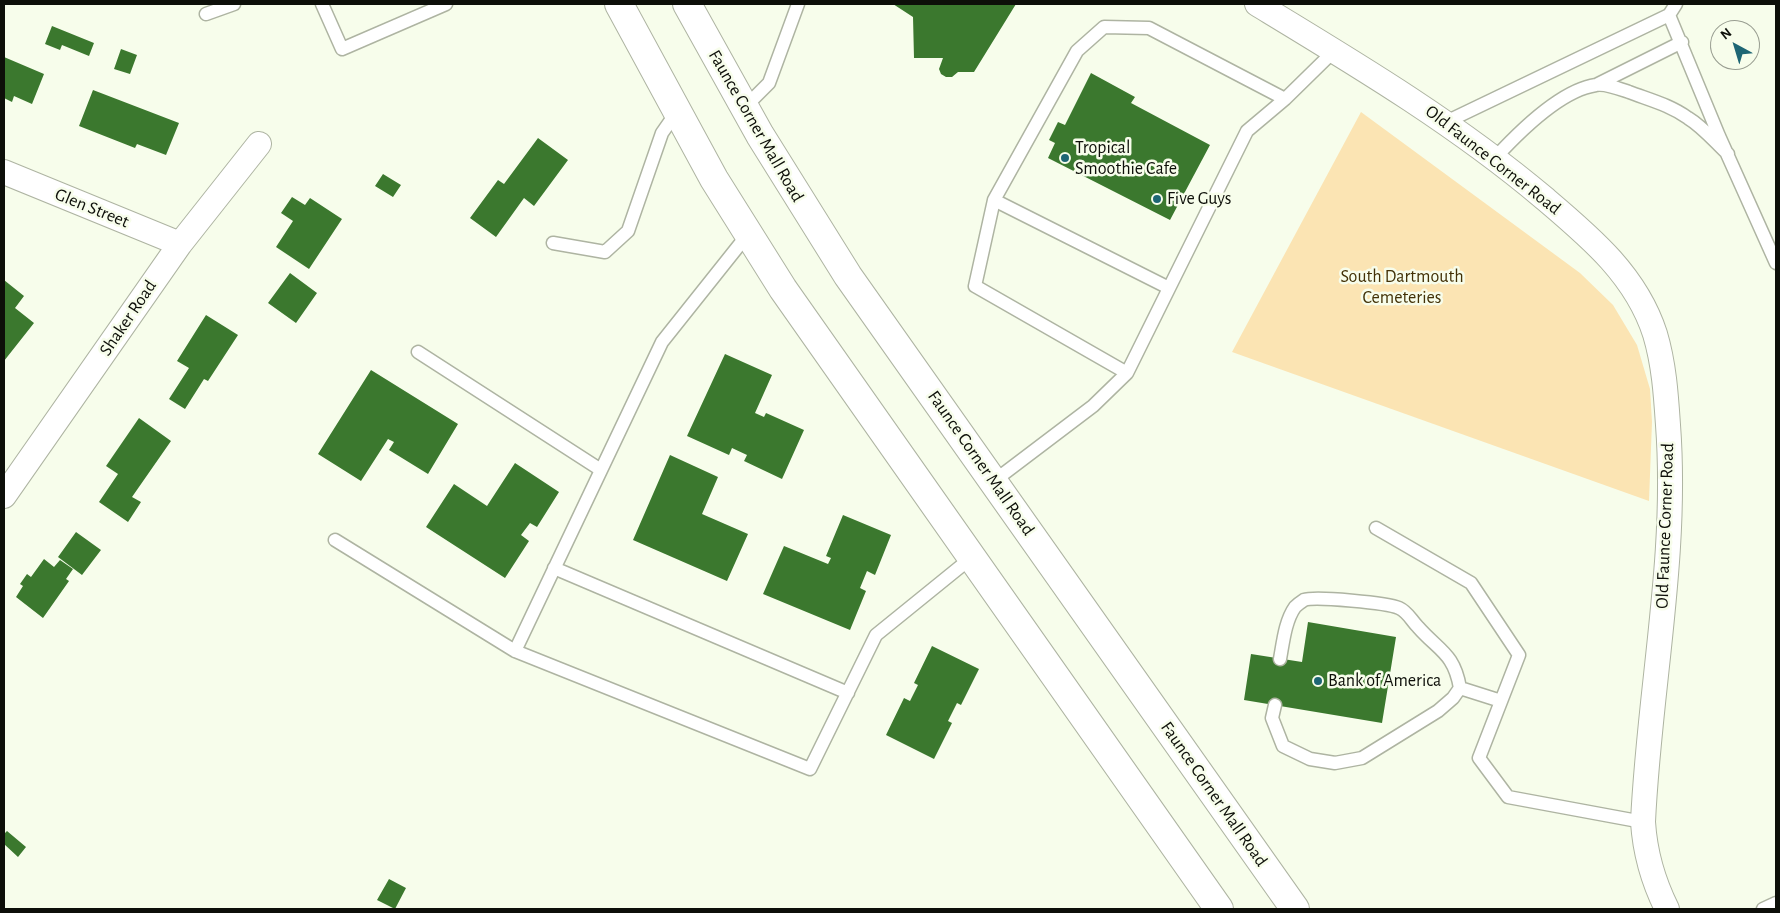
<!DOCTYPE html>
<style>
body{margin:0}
#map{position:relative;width:1780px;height:913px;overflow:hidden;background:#f7fdeb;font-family:"Alegreya Sans",sans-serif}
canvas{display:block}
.frame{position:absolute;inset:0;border:5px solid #0d0f09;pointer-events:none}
.north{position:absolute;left:1710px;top:20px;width:50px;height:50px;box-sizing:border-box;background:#f7fdeb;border:1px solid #999e91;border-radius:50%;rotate:321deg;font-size:14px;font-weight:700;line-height:20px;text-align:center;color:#0d0f09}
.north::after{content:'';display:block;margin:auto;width:18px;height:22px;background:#1e6674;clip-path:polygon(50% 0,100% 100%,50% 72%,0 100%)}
</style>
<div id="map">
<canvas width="1780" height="913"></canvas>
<div class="frame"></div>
<div class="north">N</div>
</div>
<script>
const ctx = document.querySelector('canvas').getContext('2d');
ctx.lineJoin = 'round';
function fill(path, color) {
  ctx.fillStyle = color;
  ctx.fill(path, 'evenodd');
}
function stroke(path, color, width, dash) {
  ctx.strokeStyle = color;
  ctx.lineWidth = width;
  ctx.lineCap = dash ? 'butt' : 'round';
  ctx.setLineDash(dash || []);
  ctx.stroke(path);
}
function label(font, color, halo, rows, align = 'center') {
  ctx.font = font + ' "Alegreya Sans",sans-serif';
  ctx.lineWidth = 5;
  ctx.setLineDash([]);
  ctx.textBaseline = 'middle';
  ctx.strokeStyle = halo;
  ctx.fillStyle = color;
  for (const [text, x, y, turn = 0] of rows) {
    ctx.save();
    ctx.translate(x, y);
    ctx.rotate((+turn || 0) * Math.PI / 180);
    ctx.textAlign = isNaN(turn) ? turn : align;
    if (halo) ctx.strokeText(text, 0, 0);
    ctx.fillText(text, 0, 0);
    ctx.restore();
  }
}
const green = new Path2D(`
 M1361,112L1580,273L1613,305L1637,345L1650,389L1652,422L1649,501L1232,352Z`);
const building = new Path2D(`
 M893,4H1016L974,72H958L952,77H946L941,74L939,69L943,58H914L913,17Z
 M52,26L94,43L89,56L62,45L60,50L45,44Z
 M121,49L137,55L130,74L114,69Z
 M4,57L44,74L32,104L14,96L12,102L4,98Z
 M1091,73L1135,97L1131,103L1210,145L1170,220L1048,158L1055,143L1049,140L1058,122L1065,125Z
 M93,90L179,123L166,155L137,144L135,148L79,126Z
 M538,138L568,160L534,206L524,198L496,237L470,218L498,180L504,184Z
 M383,174L401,185L393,197L375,186Z
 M292,197L305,205L310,198L342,219L309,269L276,247L293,221L281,213Z
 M290,273L317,293L296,323L268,303Z
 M4,280L24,296L15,308L34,323L4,361Z
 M206,315L238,335L208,381L204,379L185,409L169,399L189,368L177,361Z
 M725,354L772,375L755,413L764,417L766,413L804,430L782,479L744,461L747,455L732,448L729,455L687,436Z
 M371,370L458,424L428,474L389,450L394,442L388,439L361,481L318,454Z
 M139,418L171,441L132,497L141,502L128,522L99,502L118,474L106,466Z
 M670,455L718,477L702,514L748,534L727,581L633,540Z
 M515,463L559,492L537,527L530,523L521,535L529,541L505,578L426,527L454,484L487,506Z
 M843,515L891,535L875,575L867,571L860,588L866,591L850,630L763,594L784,546L828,564L831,558L826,556Z
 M76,532L101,550L82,575L58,557Z
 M44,559L54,567L60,560L73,569L66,579L69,581L43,618L16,597L23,586L20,584L27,574L31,577Z
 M1308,622L1396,637L1382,723L1244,700L1251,654L1302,662Z
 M932,646L979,669L961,705L957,703L948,721L952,723L934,759L886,735L904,698L910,701L918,685L914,683Z
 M7,831L26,847L18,857L4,844V834Z
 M389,879L406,888L395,909L377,900Z`);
const service = new Path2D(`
 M322,4L342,49L446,4
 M206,14L234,4
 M1669,15L1719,136L1776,263
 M1598,84L1682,42
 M744,108L769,83L798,4
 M1446,122L1669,15L1676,4
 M1495,158C1518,133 1561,90 1596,85C1605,83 1620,89 1629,92C1650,100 1670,105 1688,118C1703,127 1715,142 1728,154
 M994,200L1169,288
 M553,243L605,252L628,231L662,133L676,113
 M418,352L601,470
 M1127,373L975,286L994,200L1077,51L1104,27L1149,28L1285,99
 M994,481L1093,406L1127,373L1247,131L1285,99L1334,51
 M1376,528L1471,583L1519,655L1479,758L1508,797L1643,822
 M335,540L515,651L810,769L876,635L971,558
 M554,568L848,693
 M515,651L662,342L748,234
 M1460,688L1501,701
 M1275,705L1272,718L1283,746L1310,759L1335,763L1362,758L1438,711L1453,698L1460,688C1454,653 1439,651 1418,627C1411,620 1408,612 1399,608C1388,603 1315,596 1304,600C1301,602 1297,605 1295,607C1285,621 1283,643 1280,659
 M1763,909L1776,903`);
const minor = new Path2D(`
 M1257,4C1356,64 1455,123 1544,198C1590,237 1636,275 1655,334C1664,364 1666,395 1668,425C1678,558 1649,690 1643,822C1645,853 1653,881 1667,909
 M4,172L180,244
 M4,496L180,244L259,144`);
const secondary = new Path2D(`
 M619,4L714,179L783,289L1219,909
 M687,4L760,135L848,276L1295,909`);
const markers = [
 [1065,158,5,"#1e6674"],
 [1157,199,5,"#1e6674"],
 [1318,681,5,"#1e6674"]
];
const streetNames = [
 ["Faunce Corner Mall Road",756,126,60],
 ["Old Faunce Corner Road",1493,160,38],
 ["Glen Street",92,208,22],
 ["Shaker Road",128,318,-56],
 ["Faunce Corner Mall Road",981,463,55],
 ["Old Faunce Corner Road",1665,526,-88],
 ["Faunce Corner Mall Road",1214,794,55]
];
const poiNames = [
 ["Tropical",1075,148],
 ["Smoothie Cafe",1075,169],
 ["Five Guys",1167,199],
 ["Bank of America",1328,681]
];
const parkNames = [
 ["South Dartmouth",1402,277],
 ["Cemeteries",1402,298]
];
fill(green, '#fbe4b3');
fill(building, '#3b782e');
stroke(service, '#aeb4a2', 15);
stroke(minor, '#aeb4a2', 26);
stroke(secondary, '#aeb4a2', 30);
stroke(service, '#fff', 12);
stroke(minor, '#fff', 24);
stroke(secondary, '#fff', 28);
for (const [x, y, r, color] of markers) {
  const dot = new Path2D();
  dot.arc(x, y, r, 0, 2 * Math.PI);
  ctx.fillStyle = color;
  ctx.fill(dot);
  stroke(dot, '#f7fdeb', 2);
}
label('18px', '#0d0f09', '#f7fdeb', streetNames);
label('18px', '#0d0f09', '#f7fdeb', poiNames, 'left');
label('18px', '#423106', '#f7fdeb', parkNames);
</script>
